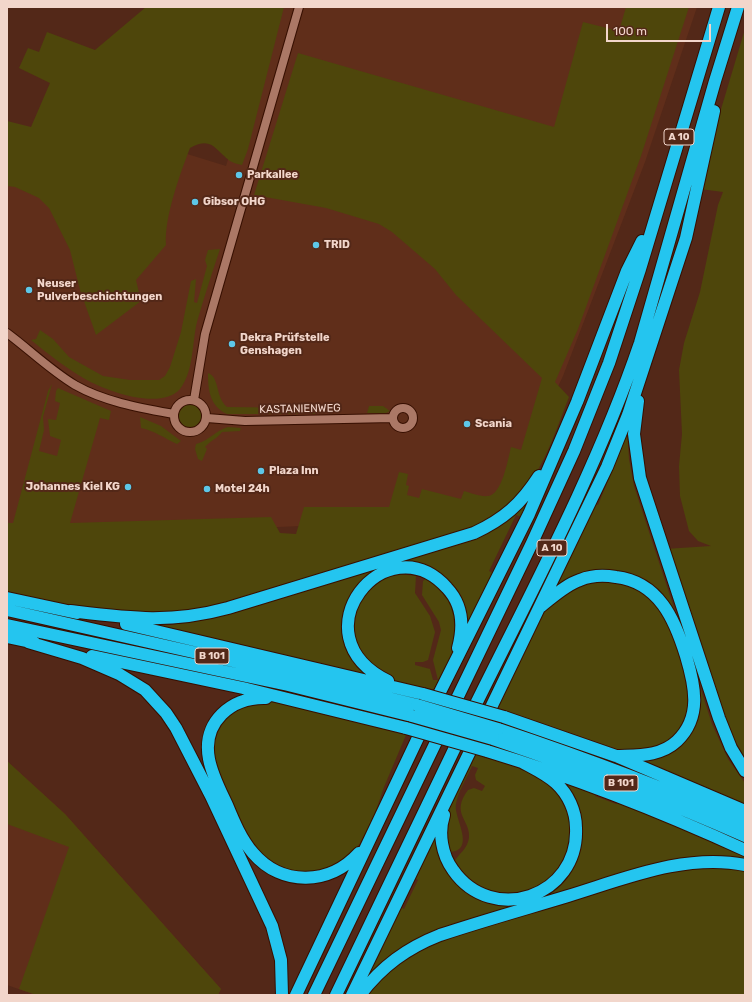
<!DOCTYPE html>
<meta charset="utf-8">
<style>
body{margin:0}
#map{position:relative;width:752px;height:1002px;overflow:hidden;background:#532818;font-family:Rubik,sans-serif}
canvas{display:block}
.frame{position:absolute;inset:0;border:8px solid #f2d6cb;pointer-events:none}
.scale{position:absolute;left:606px;top:24px;width:105px;height:18px;box-sizing:border-box;border:2px solid #f2d6cb;border-top:0;padding-left:5px;font-size:12px;line-height:14px;white-space:nowrap;color:#f2d6cb;-webkit-text-stroke:3px #532818;paint-order:stroke}
</style>
<div id="map">
<canvas width="752" height="1002"></canvas>
<div class="frame"></div>
<div class="scale">100 m</div>
</div>
<script>
const ctx = document.querySelector('canvas').getContext('2d');
ctx.lineJoin = 'round';
function fill(path, color) {
  ctx.fillStyle = color;
  ctx.fill(path, 'evenodd');
}
function stroke(path, color, width, dash) {
  ctx.strokeStyle = color;
  ctx.lineWidth = width;
  ctx.lineCap = dash ? 'butt' : 'round';
  ctx.setLineDash(dash || []);
  ctx.stroke(path);
}
function label(font, color, halo, rows, align = 'center') {
  ctx.font = font + ' Rubik,sans-serif';
  ctx.lineWidth = 4;
  ctx.setLineDash([]);
  ctx.textBaseline = 'middle';
  ctx.strokeStyle = halo;
  ctx.fillStyle = color;
  for (const [text, x, y, turn = 0] of rows) {
    ctx.save();
    ctx.translate(x, y);
    ctx.rotate((+turn || 0) * Math.PI / 180);
    ctx.textAlign = isNaN(turn) ? turn : align;
    if (halo) ctx.strokeText(text, 0, 0);
    ctx.fillText(text, 0, 0);
    ctx.restore();
  }
}
const built = new Path2D(`
 M274,7H697L645,162L563,376L502,504L465,519L138,533L7,532V179L184,153L226,166Z
 M7,761L65,814L221,989L218,995H36L7,985Z`);
const green = new Path2D(`
 M146,7H284L248,149L242,165C238,164 233,163 230,161C214,149 212,136 190,148C180,174 164,218 166,245L136,280L141,301L96,335L80,290L70,250L49,208L39,198L15,187L7,186V121L31,127L50,83L19,68L28,48L39,52L47,32L95,50Z
 M626,7H689L641,156L578,329L555,382L569,397C554,435 539,486 503,510C494,517 484,522 474,528L212,609L121,615L7,594V523H13L48,391L52,384L43,417L44,430L39,451L57,456L61,440L50,436L48,419L56,420L60,403L55,401L56,391L58,388L111,411L109,420L100,418L70,523L271,517L280,533L296,534L304,507H389L399,472L408,474L406,485L409,486L407,495L419,498L422,489L461,499L464,491C471,493 481,497 488,496C502,495 508,459 511,447L521,450L542,378L456,295L435,269L392,232L379,224L326,208L254,195L298,53L554,127L583,22L619,31Z
 M745,29V766L733,746L665,549L711,546L698,541L689,531L680,496L679,466L682,434L679,370L684,343L700,292L718,205L723,192L700,189L716,126Z
 M220,249C212,273 204,297 197,322C192,342 194,371 180,389C161,411 106,391 85,379C66,368 48,354 31,340L36,339L40,330L53,339L69,357L103,376L130,380H159L165,376L170,367L181,332L191,281L196,279L194,302L197,303L207,266L205,260L208,250Z
 M208,373C220,377 215,397 227,407L314,408L315,414H227C210,406 208,391 208,373Z
 M178 416a12 12 0 1 1 24 0a12 12 0 1 1-24 0Z
 M369,406H383L390,411L386,413H367Z
 M140,417L161,426L181,441L177,444C164,438 155,431 141,428Z
 M228,427L241,428L240,431L222,432C217,439 211,440 205,447L207,449L202,461L198,459L195,449L196,444C209,441 216,430 228,427Z
 M627,430L629,459L634,486L712,724L728,759L745,783V806L636,760L654,757L696,712L674,617L625,575L553,590L592,502L598,505L610,476L605,473Z
 M525,504L528,505L522,517L516,515L489,571L495,574L466,633L462,607L417,567L364,580L346,643L353,659L366,673L365,676L144,626L170,625L210,619L460,543Z
 M392,573L416,576L415,593L430,616L435,632L428,660L423,662H415V665L430,669L433,680H438L433,660L441,630L439,622L422,595L423,581L427,578L439,583L457,610L455,649L437,690L401,683L372,670L351,634L359,596Z
 M591,579C604,581 619,581 631,584C664,595 691,669 690,701C690,705 688,709 687,713C677,744 648,757 617,749L495,707L544,612L553,601Z
 M254,701L277,702L406,735L384,787L373,819L360,843L348,859L326,871L304,874L270,863L247,837L216,769L213,738L220,722L234,709Z
 M473,753L524,769L537,774L555,788L570,813L572,843L561,869L536,889L503,895L471,884L454,862C459,853 467,850 469,838C471,820 450,814 468,790L474,788L482,791L485,786L476,780L475,775L478,768L472,766C467,778 458,791 456,804C453,817 477,850 450,852C433,822 461,782 473,753Z
 M7,761L65,814L221,989L218,995H36L19,989L69,847L7,824Z
 M560,781L596,792L595,796L616,804L621,801L745,854V859L729,857L478,917C432,931 401,941 367,977L398,906L404,909L418,880L411,876L437,826L457,881L525,902L578,850Z
 M718,868L745,870V995H365L387,971L432,943L662,874L690,869Z`);
const street = new Path2D(`
 M7,333C30,350 50,370 75,385C105,402 141,408 174,414
 M174 416a16 16 0 1 1 32 0a16 16 0 1 1-32 0Z
 M194,400L205,334L299,7
 M393 418a10 10 0 1 1 20 0a10 10 0 1 1-20 0Z
 M207,418L245,421L393,418`);
const highway = new Path2D(`
 M638,401L634,434L640,478L719,718L731,748L745,771
 M7,598L77,613
 M540,607C553,597 565,585 580,580C592,575 604,575 616,577C659,582 675,620 686,656C695,686 702,717 677,741C660,757 637,755 616,756
 M7,610L290,674L417,705
 M70,611C128,618 170,624 228,608L474,533C504,519 521,504 539,476
 M126,624L423,694
 M7,625L288,685L412,716
 M7,637L35,643
 M28,642L82,658L119,674L145,690L166,713L176,728L211,796L272,926L281,960L282,995
 M92,656L243,688L406,728
 M388,681C294,635 387,521 447,588C463,605 464,626 458,648
 M266,698C231,697 202,722 209,759C212,775 220,790 227,805C234,822 241,839 253,853C282,887 330,885 359,853
 M470,716C530,594 596,472 640,343L715,81L738,7
 M504,717L616,756L745,811
 M484,722L607,467L628,415L686,238L714,111
 M498,729C582,757 664,787 745,824
 M493,739C579,768 662,799 745,836
 M487,751C576,778 660,811 745,850
 M444,815C438,833 442,855 453,870C492,926 579,897 576,828C576,811 568,794 556,783C546,774 533,768 522,762
 M296,995L434,704L529,514L577,402L627,271L642,241
 M314,995L532,543L574,451L609,363L640,269L719,7
 M336,995L461,735
 M352,995L476,739
 M360,995C382,966 407,948 440,935C482,921 525,909 568,896C624,879 685,853 745,865`);
const highwayBridge = new Path2D(`
 M423,694L504,717
 M417,705L498,729
 M412,716L493,739
 M406,728L487,751`);
const markers = [
 [239,175,4,"#5dc7e8"],
 [195,202,4,"#5dc7e8"],
 [316,245,4,"#5dc7e8"],
 [29,290,4,"#5dc7e8"],
 [232,344,4,"#5dc7e8"],
 [467,424,4,"#5dc7e8"],
 [261,471,4,"#5dc7e8"],
 [128,487,4,"#5dc7e8"],
 [207,489,4,"#5dc7e8"]
];
const shields = [
 [679,137,30],
 [552,548,30],
 [212,656,34],
 [621,783,34]
];
const shieldNames = [
 ["A 10",679,137],
 ["A 10",552,548],
 ["B 101",212,656],
 ["B 101",621,783]
];
const poiNames = [
 ["Parkallee",247,175],
 ["Gibsor OHG",203,202],
 ["TRID",324,245],
 ["Neuser",37,284],
 ["Pulverbeschichtungen",37,297],
 ["Dekra Prüfstelle",240,338],
 ["Genshagen",240,351],
 ["Scania",475,424],
 ["Plaza Inn",269,471],
 ["Johannes Kiel KG",120,487,"right"],
 ["Motel 24h",215,489]
];
const streetNames = [
 ["KASTANIENWEG",300,409,-1]
];
fill(built, '#602e1a');
fill(green, '#4e460b');
stroke(street, '#370f01', 10);
stroke(highway, '#370f01', 14);
stroke(street, '#ab7866', 8);
stroke(highway, '#24c5ef', 12);
stroke(highwayBridge, '#370f01', 14, []);
stroke(highwayBridge, '#24c5ef', 12);
for (const [x, y, r, color] of markers) {
  const dot = new Path2D();
  dot.arc(x, y, r, 0, 2 * Math.PI);
  ctx.fillStyle = color;
  ctx.fill(dot);
  stroke(dot, '#532818', 1.5);
}
for (const [x, y, w] of shields) {
  const box = new Path2D();
  box.roundRect(x - w / 2, y - 8, w, 16, 3);
  ctx.fillStyle = '#532818';
  ctx.fill(box);
  stroke(box, '#f2d6cb', 1);
}
label('bold 10px', '#f2d6cb', null, shieldNames);
label('bold 11px', '#f2d6cb', '#532818', poiNames, 'left');
label('11px', '#f2d6cb', '#532818', streetNames);
</script>
